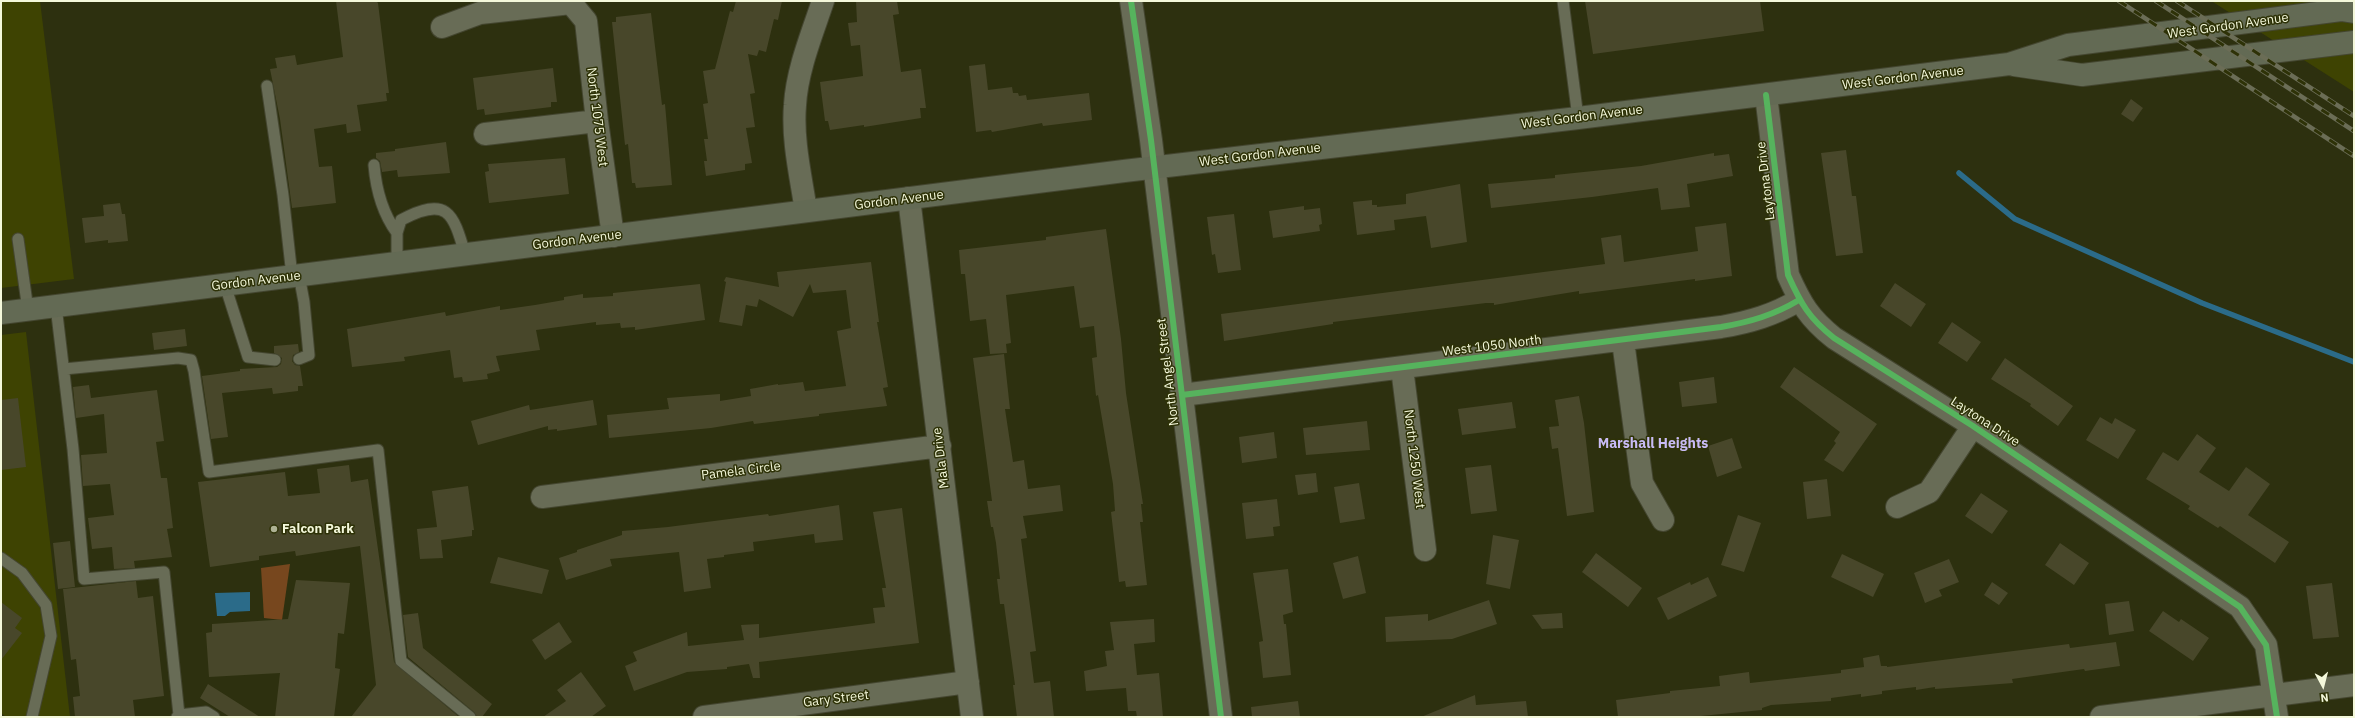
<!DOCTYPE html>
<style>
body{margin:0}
#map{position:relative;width:2355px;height:718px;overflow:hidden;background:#2d300f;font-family:"IBM Plex Sans",sans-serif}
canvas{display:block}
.frame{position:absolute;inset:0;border:2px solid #f4f8db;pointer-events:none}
.north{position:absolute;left:2303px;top:666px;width:40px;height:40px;-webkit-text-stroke:3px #2e3207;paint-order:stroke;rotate:173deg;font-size:11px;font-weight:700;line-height:16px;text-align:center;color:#f4f8db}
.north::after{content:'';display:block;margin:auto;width:14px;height:18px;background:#f4f8db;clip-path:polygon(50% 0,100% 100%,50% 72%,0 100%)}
</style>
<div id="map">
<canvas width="2355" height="718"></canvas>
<div class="frame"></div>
<div class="north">N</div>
</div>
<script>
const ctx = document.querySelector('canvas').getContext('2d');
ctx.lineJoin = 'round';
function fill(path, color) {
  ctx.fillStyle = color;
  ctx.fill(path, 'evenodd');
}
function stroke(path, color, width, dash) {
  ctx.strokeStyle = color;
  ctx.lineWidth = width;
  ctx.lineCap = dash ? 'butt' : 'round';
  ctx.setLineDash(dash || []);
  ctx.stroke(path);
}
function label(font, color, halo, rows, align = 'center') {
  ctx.font = font + ' "IBM Plex Sans",sans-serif';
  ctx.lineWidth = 3;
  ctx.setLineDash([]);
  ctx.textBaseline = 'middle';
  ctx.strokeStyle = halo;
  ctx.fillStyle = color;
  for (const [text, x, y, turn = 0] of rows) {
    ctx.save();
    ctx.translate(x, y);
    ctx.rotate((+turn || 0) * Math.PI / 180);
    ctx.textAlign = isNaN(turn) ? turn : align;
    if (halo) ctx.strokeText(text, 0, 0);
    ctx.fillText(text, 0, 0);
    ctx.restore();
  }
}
const built = new Path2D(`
 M1,1H40L74,279L1,288Z
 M2211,1H2354V92L2213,2Z
 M26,332L70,717H6L1,713V335Z`);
const green = new Path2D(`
 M290,564L282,620L264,618L261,568Z`);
const water = new Path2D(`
 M250,592V611L230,612L225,616H217L215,593Z`);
const stream = new Path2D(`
 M1959,173L2015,219L2202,303L2354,362`);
const building = new Path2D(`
 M336,1H376L378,3L389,93H386L387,101L357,105L361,131L347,133L346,124L314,129L319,167L332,166L336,203L292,208L280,119L270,69L277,68L275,58L295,55L297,65L343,57Z
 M736,1H782L778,20L774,19L766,52L759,50L757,56L748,54L755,93L750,94L755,127L746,128L752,163L745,164V170L706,176L704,161H707L704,139H708L703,104L708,103L703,71L715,69L730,11L733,12Z
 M856,1H897L899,14L893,15L901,72L921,69L926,108H920L921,118L864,127V125L830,130L828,121H825L820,82L863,76L860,45L851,46L848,23L857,22Z
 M1585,1H1760L1764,31L1593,54Z
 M651,13L662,105L665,104L672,185L636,188L635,183H632L628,144L625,145L612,22H616V17Z
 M985,64L988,90L1012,87L1013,93H1018L1019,96L1026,95L1027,100L1089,93L1092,120L1043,126L1042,123L992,132L991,130L976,132L969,66Z
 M553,68L557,102H551V107L485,115L484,109L477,110L473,78Z
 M2131,99L2143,108L2133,122L2121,114Z
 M446,142L450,173L398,177L397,170L382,172L380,161L376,158V153L395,151V149Z
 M1846,150L1852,196H1856L1863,253L1836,256L1821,153Z
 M1714,153V156L1729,154L1733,176L1687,184L1690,207L1661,210L1658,188L1592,197L1491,208L1488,184L1555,178V175L1641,166Z
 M565,158L569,194L489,203L485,172L489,171L488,164Z
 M1460,184L1467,242L1431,248L1426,216L1394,220L1395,230L1357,235L1353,202L1372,200V205H1377V207L1406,204V194Z
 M120,203L122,214H125L128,241L108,243V240L85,243L82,218L104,216L103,205Z
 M1304,206V210L1320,208L1322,224L1319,225L1320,231L1273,238L1269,211Z
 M1234,214L1241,270L1218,273L1215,254L1212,255L1207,217Z
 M1726,223L1732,276L1695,281V279L1579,294V291L1494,305V303H1486L1333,322V324L1224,341L1221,314L1605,264L1601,238L1621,235L1624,262L1698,251L1695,227Z
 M1106,229L1121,339L1126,393L1143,504H1141L1143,522H1140L1147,585L1126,587L1125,581L1119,582L1111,512L1115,511L1113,484L1098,395L1096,396L1092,358L1097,357L1094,326L1080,328L1074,286L1006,295L1011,343L1006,344L1007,353L990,354L986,319L970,321L965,274H961L959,250L1046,240V237Z
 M871,262L879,322H877L888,387L883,388L887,406L819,414V416L754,424L753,421L711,428L609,438L607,415L669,409L667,398L720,394V401L751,396L750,389L778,384V385L803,382L805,391L846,386L837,331L851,328L846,290L813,293L810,284L793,317L759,299L757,307L746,305L742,326L719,322L726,282L724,281L726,277L779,287L777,272Z
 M1895,283L1926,304L1911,327L1880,306Z
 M700,284L705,320L635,330V327L621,328L620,323L596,325V322L536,330L540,350L496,356L500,371L487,374L488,379L463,382L462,377L454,378L450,350L404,357L405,361L352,367L347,329L445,312L446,316L500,306V310L535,305L564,300V297L583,294V298L613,296V293Z
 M1952,322L1981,342L1967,362L1938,343Z
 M185,329L187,346L154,350L152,333Z
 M298,344L299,352L293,355L292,361L295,365L300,366L303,386H298V391L273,394L272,388L222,393L228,437L211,439L202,376L240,371V369L277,367L281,364L282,358L274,353V346Z
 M1004,354L1010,409H1005L1013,462L1024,460L1028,489L1060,485L1063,511L1023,516L1027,538L1021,539L1036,651L1030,652L1034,683L1050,681L1054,717H1017L1013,685H1015L1004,604H1000L997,579H1000L996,543L993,527H991L987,501H992L973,358Z
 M2005,358L2073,406L2058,426L2030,406L2031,404L1991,379Z
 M1794,367L1877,424L1843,472L1824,460L1836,443L1834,441L1840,432L1780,387Z
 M1714,377L1717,403L1682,407L1679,382Z
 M89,385L91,398L157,390L164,441L156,442L161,478H167L173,528L167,529L172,557L134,561L135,568L114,569L112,547L92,549L88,518L114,515L110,484L83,486L81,455L107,453L104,414L76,418L73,387Z
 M1579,396L1584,423L1594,512L1567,516L1558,448L1552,449L1549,427L1559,426L1555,400Z
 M18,398L26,467L1,470V400Z
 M593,400L597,425L557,431V429L548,430V426L478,445L471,421L529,405L530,410Z
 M1512,402L1516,428L1462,435L1458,409Z
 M2100,417L2112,424L2115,418L2136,430L2118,459L2086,440Z
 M1367,421L1370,450L1306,455L1303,428Z
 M1274,432L1277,458L1242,463L1239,437Z
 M2197,434L2216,448L2199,472L2229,491L2246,467L2270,484L2248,515L2289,542L2275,563L2220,526L2218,528L2188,509L2190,506L2146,479L2163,452L2178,461Z
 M1732,438L1742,468L1717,477L1708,446Z
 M349,465L351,482L368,479L394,662L459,717H351L376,685L360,546L296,556L295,551L259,556V560L210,567L198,482L285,472L288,496L320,493L317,469Z
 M1491,465L1497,511L1471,514L1465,468Z
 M1316,473L1318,492L1298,495L1295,475Z
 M1827,479L1831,516L1807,519L1803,482Z
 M1359,483L1365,519L1340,523L1334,487Z
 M468,486L474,530H472V536L441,540L443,558L420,559L417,529L437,527L432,491Z
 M1981,493L2008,511L1992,534L1965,516Z
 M1277,499L1280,526L1273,527L1274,536L1246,539L1242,503Z
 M839,505L843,540L815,543L814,534L753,542L754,551L724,555V557L707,559L711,588L684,592L679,552L610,559L612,566L566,580L559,558L577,552V550L622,535V531L668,527L768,514L769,516Z
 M902,508L919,643L759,662L760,678H753L749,664L727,667V669L687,672L634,691L625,666L637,661L633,652L687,632L688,646L744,640L741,625L759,624V638L875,623L873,608L885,607L882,588H886L873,512Z
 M1738,515L1761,523L1744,572L1721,565Z
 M1493,535L1519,540L1510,589L1486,584Z
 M70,541L75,587L58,589L53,543Z
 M2060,543L2089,563L2074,585L2045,565Z
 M1596,553L1642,588L1628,607L1582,572Z
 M1842,554L1884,574L1873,597L1831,577Z
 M1358,556L1366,593L1343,599L1333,563Z
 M498,557L549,570L542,594L490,583Z
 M1949,559L1959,582L1939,590L1942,596L1925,603L1914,573Z
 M1288,569L1293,612L1283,615L1284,624H1286L1291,675L1263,678L1259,642L1263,641L1253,573Z
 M1708,577L1717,596L1668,620L1657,598L1690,582L1691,585Z
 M296,580L350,583L344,634L338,633L335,668L340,669L334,717H275L280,673L209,677L206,633L212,632V624L288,619Z
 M136,581L138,598L153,596L164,696L133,700L135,717H75L73,697L80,696L76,659L71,660L63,589Z
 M1992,582L2008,593L1999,605L1984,595Z
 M2332,583L2339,637L2313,639L2306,586Z
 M1489,600L1497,624L1452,639L1386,642L1385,617L1428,614V621Z
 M2129,601L2134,631L2109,635L2105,604Z
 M1,602L22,618L15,628L22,633L1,660Z
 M2163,611L2179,622L2181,619L2209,638L2193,661L2149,631Z
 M418,613L423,648L492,704L482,717H477L474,712L408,657L403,615Z
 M1562,613L1563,628L1542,629L1532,615Z
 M1154,619L1155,642L1134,644L1137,675L1159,673L1163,717H1137L1136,711H1128L1126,688L1086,691L1084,671L1107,666L1105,651L1114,650L1110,622Z
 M559,622L572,642L545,660L532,640Z
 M2116,642L2120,666L2085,671L2084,669L2012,679L2013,683L1935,689V687L1916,690V687L1882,691V694L1861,697V694L1831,698V701L1771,705L1762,708V710L1691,717H1618L1616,700L1670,693V691L1720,686L1719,676L1749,672L1750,683L1841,673V670L1864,667L1863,658L1879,655L1881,666H1887V667L2069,644L2070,648Z
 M581,672L606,706L591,717H543L566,701L557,690Z
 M208,684L260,717H230L200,698Z
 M1475,695L1476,705L1526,701L1528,717H1421Z
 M1298,701L1300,717H1252L1251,707Z`);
const service = new Path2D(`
 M1563,1L1578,118
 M267,86L283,195L292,276
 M374,165C376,189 383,214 397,233
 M18,239L28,310
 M397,263V233L401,220C447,196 453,212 465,254
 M299,275L304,302L309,355L299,359
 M225,285L248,357L275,360
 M56,306L73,449L84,579L164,572L179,715L177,717
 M64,369L178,358L191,360L194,371L209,472L378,450L401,661L470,717
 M1,558L22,573L46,605L51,636L32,717
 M179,715L206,712L214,717`);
const minor = new Path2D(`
 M442,27L480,13L571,3L586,21L597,121L613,236
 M1766,95L1788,275C1801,304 1809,318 1834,338L1973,426L2240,607L2266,645L2277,717
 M485,134L597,121
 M909,198L972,717
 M806,211C801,177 792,140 795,105C797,70 812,34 823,1
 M1623,341L1642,483L1663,520
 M1402,368L1425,550
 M1182,395L1721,327C1750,322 1774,315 1799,300
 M542,497L940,446
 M1897,507L1929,492L1973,426
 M704,717L968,682
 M2101,717L2354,685`);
const tertiary = new Path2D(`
 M1131,1L1151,140L1221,717`);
const secondary = new Path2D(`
 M2014,65L2082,75L2354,42
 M1,313L1124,171L1578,118L2009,64L2068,45L2341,10L2354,12`);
const rail = new Path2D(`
 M2119,1L2354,156
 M2156,1L2354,131
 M2177,1L2354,116`);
const cycleway = new Path2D(`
 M1131,1L1151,140L1221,717
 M1766,95L1788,275C1801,304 1809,318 1834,338L1973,426L2240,607L2266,645L2277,717
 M1182,395L1721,327C1750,322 1774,315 1799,300`);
const markers = [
 [274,529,4,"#aeb294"]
];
const streetNames = [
 ["West Gordon Avenue",2228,26,-8],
 ["West Gordon Avenue",1903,78,-7],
 ["North 1075 West",597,117,83],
 ["West Gordon Avenue",1582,117,-7],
 ["West Gordon Avenue",1260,155,-7],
 ["Laytona Drive",1766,181,-97],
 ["Gordon Avenue",899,200,-7],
 ["Gordon Avenue",577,240,-7],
 ["Gordon Avenue",256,281,-7],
 ["West 1050 North",1492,346,-7],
 ["North Angel Street",1168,372,-97],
 ["Laytona Drive",1985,422,33],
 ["Mala Drive",941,458,-97],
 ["North 1250 West",1414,459,83],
 ["Pamela Circle",741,471,-7],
 ["Gary Street",836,699,-7]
];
const poiNames = [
 ["Falcon Park",282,529]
];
const neighbourhoodNames = [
 ["Marshall Heights",1653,444]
];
fill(built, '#3e4302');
fill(green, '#77471e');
fill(water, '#2b6b89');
stroke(stream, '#2b6b89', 5.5);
fill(building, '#48472a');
stroke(service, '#444630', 13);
stroke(minor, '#444630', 24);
stroke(tertiary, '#444630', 24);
stroke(secondary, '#444630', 24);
stroke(service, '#686c56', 11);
stroke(minor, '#686c56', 22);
stroke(tertiary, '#686c56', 22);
stroke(secondary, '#636a54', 22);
stroke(rail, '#6b6d56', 4.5);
stroke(rail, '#2e3207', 3, [9]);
stroke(cycleway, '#56b35d', 6);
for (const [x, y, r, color] of markers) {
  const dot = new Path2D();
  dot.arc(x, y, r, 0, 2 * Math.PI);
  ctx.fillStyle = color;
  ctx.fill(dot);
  stroke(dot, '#2e3207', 1.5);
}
label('13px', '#f4f8db', '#2e3207', streetNames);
label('bold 13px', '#f4f8db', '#2e3207', poiNames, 'left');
label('bold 14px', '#c8bbf4', '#2e3207', neighbourhoodNames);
</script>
